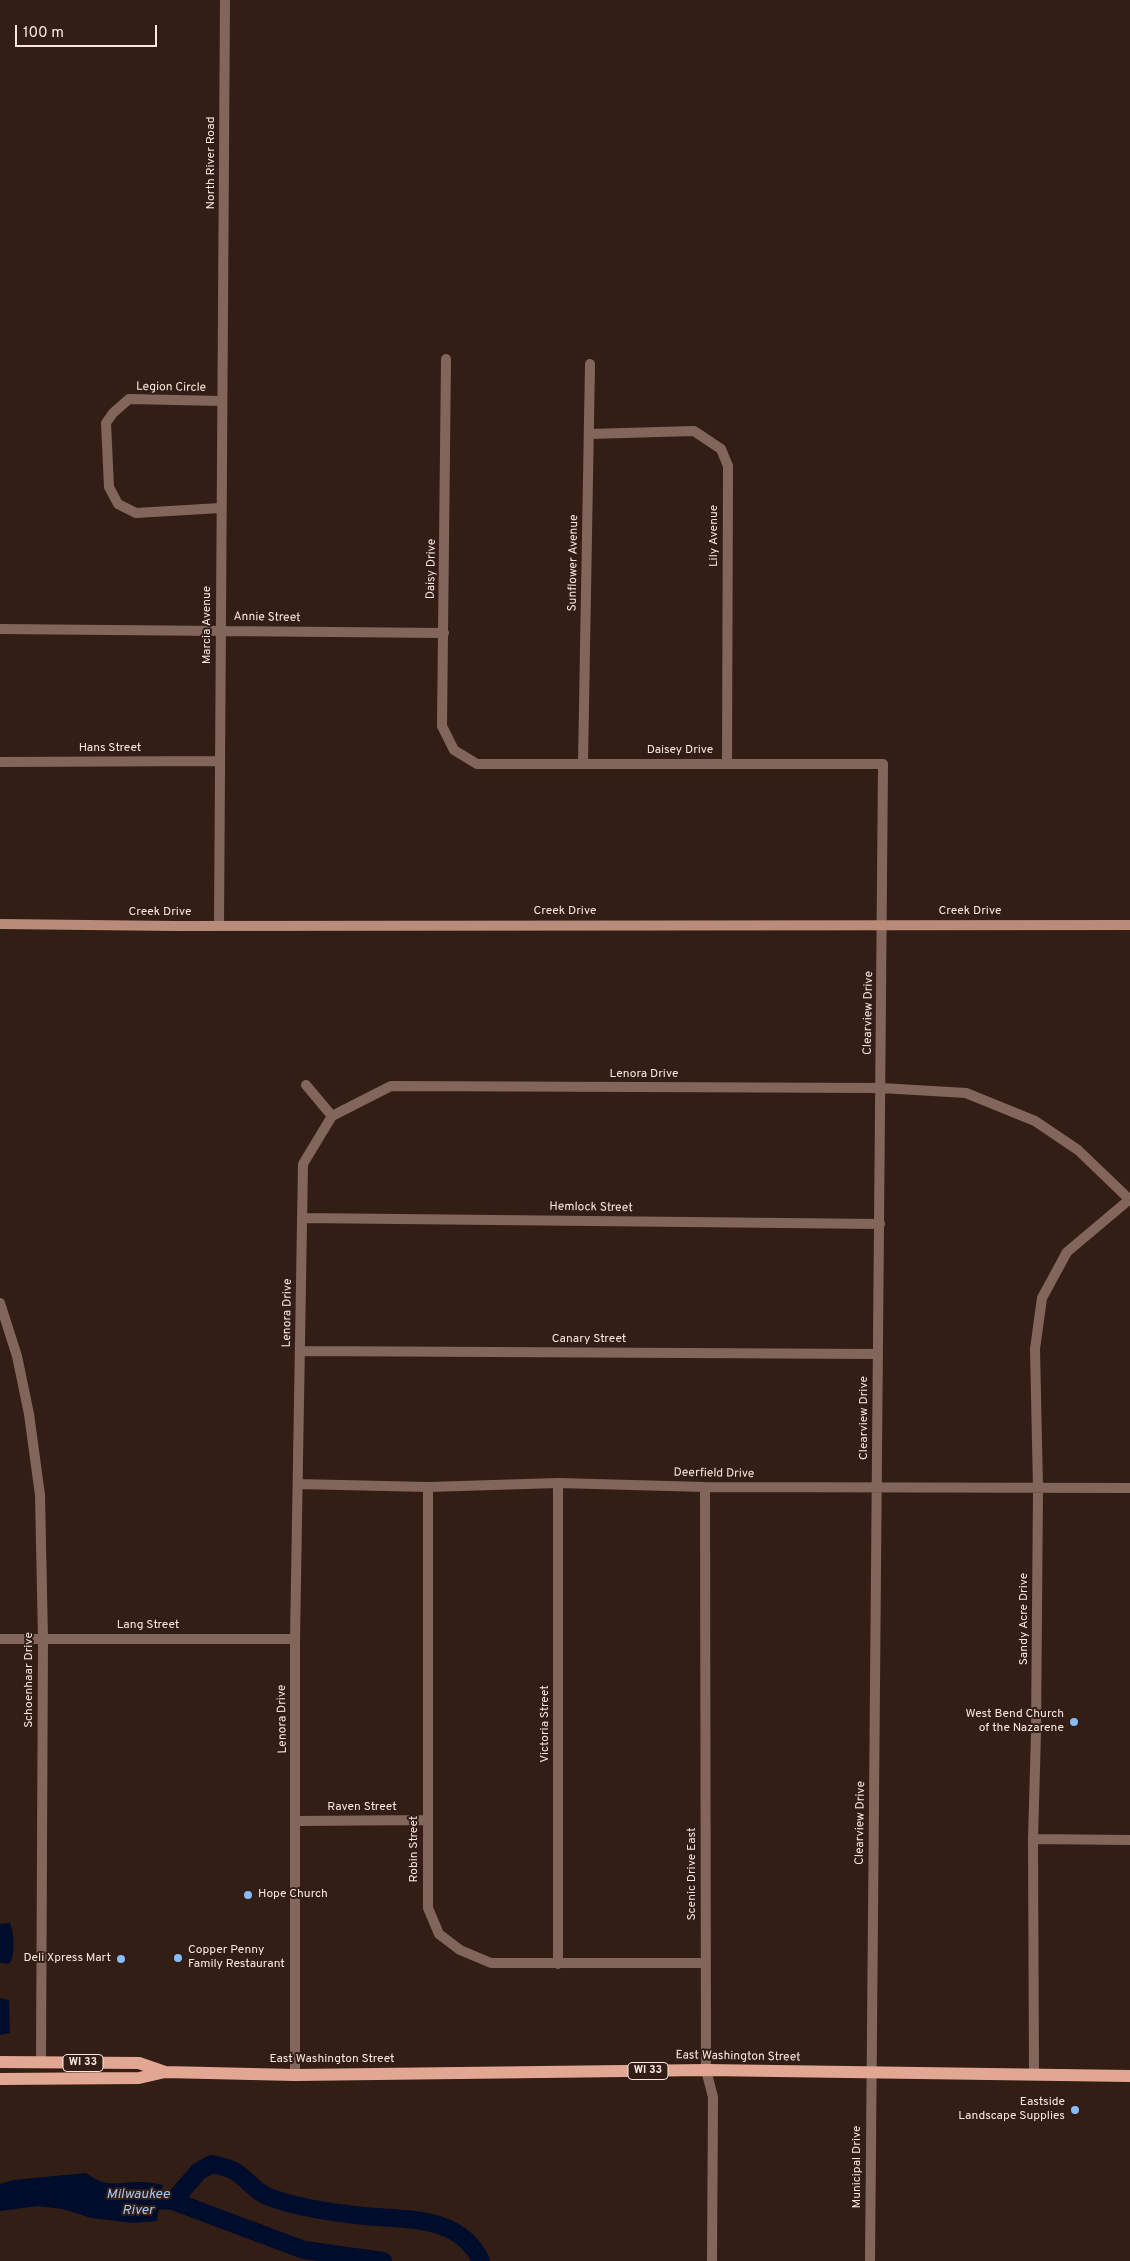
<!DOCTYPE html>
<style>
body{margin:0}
#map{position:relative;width:1130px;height:2261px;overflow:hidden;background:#331e16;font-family:Overpass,sans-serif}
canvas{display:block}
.scale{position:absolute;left:15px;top:25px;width:142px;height:22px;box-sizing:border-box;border:2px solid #f7e7e2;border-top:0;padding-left:6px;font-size:15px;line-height:18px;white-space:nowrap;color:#f7e7e2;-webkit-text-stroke:4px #331e16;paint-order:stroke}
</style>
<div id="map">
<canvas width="1130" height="2261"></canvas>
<div class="scale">100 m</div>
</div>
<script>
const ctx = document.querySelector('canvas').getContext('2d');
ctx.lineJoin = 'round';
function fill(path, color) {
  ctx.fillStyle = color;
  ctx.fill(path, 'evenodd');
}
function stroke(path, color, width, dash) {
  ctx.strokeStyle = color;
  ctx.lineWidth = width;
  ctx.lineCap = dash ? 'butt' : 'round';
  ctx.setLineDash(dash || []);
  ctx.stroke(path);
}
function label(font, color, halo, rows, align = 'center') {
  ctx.font = font + ' Overpass,sans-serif';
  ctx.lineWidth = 4;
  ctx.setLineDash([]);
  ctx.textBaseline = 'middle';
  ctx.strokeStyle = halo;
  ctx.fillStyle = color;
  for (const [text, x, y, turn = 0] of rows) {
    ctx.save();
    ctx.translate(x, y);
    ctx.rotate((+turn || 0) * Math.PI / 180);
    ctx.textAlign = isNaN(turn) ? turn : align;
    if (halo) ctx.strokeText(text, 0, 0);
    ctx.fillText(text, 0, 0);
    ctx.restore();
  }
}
const water = new Path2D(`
 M10,1923C14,1933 16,1956 9,1964L0,1963V1924Z
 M0,1998L9,2000L10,2033L0,2035Z
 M86,2173C109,2190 119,2181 143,2182C150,2182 157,2184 163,2185L157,2221L133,2223L91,2218L63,2209L38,2206L0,2211V2184L13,2180Z`);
const river = new Path2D(`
 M137,2199L173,2201L304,2250L383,2261
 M173,2201L199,2171L212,2164C219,2166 227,2167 234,2171C246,2177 254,2191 267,2196C293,2207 336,2213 364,2216C406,2220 460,2215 481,2261`);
const street = new Path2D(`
 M446,359L442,726L454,750L477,764H883L870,2261
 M589,434L694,431L721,449L728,466L727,764
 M220,508L136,513L118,504L109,487L106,423L113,413L129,399L222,401
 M0,629L444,633
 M0,762L220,761
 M583,763L590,364
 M219,925L225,0
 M306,1085L332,1116
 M302,1218L880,1224
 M0,1303L17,1356L29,1414L40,1495L43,1639L41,2062
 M300,1351L877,1354
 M558,1483V1964
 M298,1484L428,1487L558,1483L705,1487L1130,1488
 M428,1487V1908L439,1934L460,1950L491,1963H705
 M705,1487L706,2070L713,2097L712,2261
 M0,1639H295
 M297,1821L427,1820
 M1033,1839L1130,1840
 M295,2075V1639L303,1164L332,1116L391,1086L881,1088L966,1093L1035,1121L1078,1150L1130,1200
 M1034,2075L1033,1839L1036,1733L1038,1488L1035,1349L1042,1298L1067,1252L1130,1199`);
const secondary = new Path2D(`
 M0,924L176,926L1130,925`);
const primary = new Path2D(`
 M0,2062L139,2063L165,2072
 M0,2079L139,2078L165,2072L295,2075L706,2070L1130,2076`);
const markers = [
 [1074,1722,5,"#87bbfc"],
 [248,1895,5,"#87bbfc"],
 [178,1958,5,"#87bbfc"],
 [121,1959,5,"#87bbfc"],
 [1075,2110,5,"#87bbfc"]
];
const shields = [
 [83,2063,40],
 [648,2071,40]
];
const shieldNames = [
 ["WI 33",83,2063],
 ["WI 33",648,2071]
];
const streetNames = [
 ["North River Road",212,163,-90],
 ["Legion Circle",171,388,1],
 ["Lily Avenue",715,536,-90],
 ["Sunflower Avenue",574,563,-89],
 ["Daisy Drive",432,569,-89],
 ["Annie Street",267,618,1],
 ["Marcia Avenue",208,625,-90],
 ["Hans Street",110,749],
 ["Daisey Drive",680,751],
 ["Creek Drive",565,912],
 ["Creek Drive",970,912],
 ["Creek Drive",160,913],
 ["Clearview Drive",869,1013,-89],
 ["Lenora Drive",644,1075],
 ["Hemlock Street",591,1208,1],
 ["Lenora Drive",288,1313,-89],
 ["Canary Street",589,1340],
 ["Clearview Drive",865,1418,-90],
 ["Deerfield Drive",714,1474,1],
 ["Sandy Acre Drive",1025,1619,-90],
 ["Lang Street",148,1626],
 ["Schoenhaar Drive",30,1680,-90],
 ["Lenora Drive",283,1719,-91],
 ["Victoria Street",546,1724,-90],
 ["Raven Street",362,1808],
 ["Clearview Drive",861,1823,-89],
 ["Robin Street",415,1849,-90],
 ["Scenic Drive East",693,1874,-90],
 ["East Washington Street",738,2057,1],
 ["East Washington Street",332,2060],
 ["Municipal Drive",858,2167,-90]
];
const poiNames = [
 ["West Bend Church",1064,1715],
 ["of the Nazarene",1064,1729],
 ["Hope Church",258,1895,"left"],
 ["Copper Penny",188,1951,"left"],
 ["Family Restaurant",188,1965,"left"],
 ["Deli Xpress Mart",111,1959],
 ["Eastside",1065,2103],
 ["Landscape Supplies",1065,2117]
];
const waterNames = [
 ["Milwaukee",138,2195],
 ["River",138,2211]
];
fill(water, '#000c2c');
stroke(river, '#000c2c', 18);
stroke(street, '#82665b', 10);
stroke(secondary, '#b88b7a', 10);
stroke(primary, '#e2a792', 12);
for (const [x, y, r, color] of markers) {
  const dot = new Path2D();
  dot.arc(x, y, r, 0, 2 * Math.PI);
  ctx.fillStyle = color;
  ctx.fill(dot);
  stroke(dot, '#331e16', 2);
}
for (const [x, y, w] of shields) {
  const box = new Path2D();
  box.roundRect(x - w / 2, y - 8.5, w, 17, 4);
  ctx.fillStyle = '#331e16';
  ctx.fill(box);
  stroke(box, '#f7e7e2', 1);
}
label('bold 11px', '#f7e7e2', null, shieldNames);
label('12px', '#f7e7e2', '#331e16', streetNames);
label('12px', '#f7e7e2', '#331e16', poiNames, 'right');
label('italic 14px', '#a3c5f1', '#331e16', waterNames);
</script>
